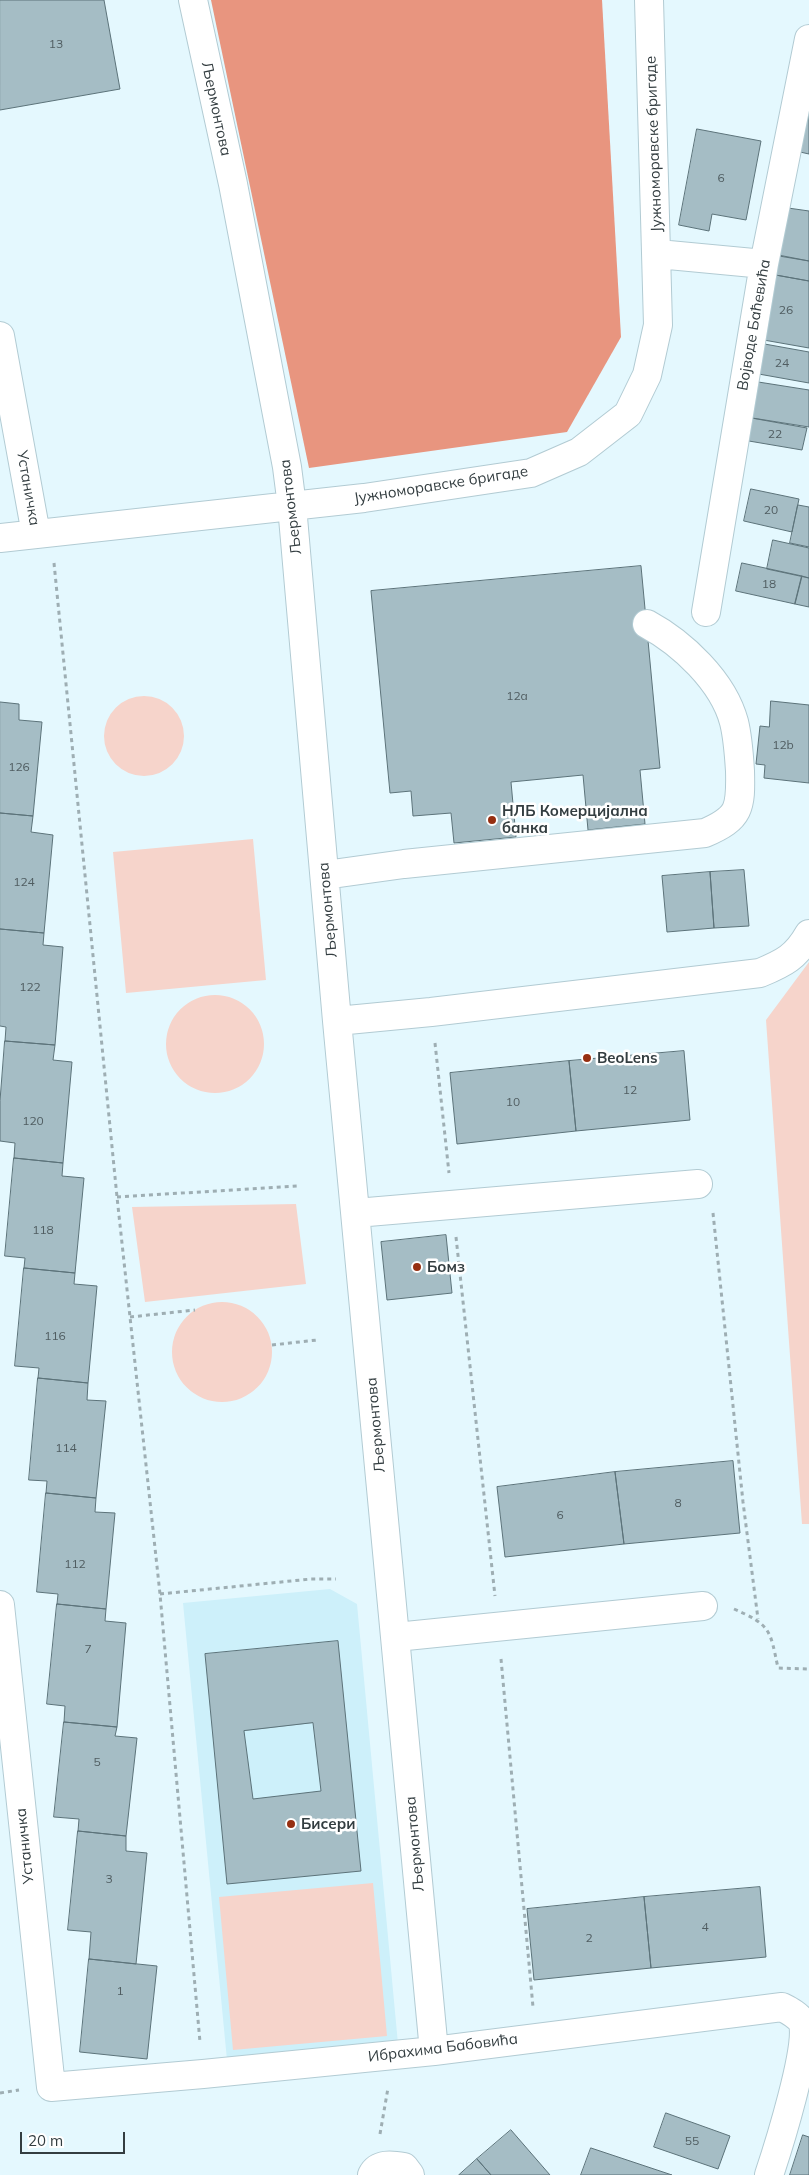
<!DOCTYPE html>
<meta charset="utf-8">
<style>
body{margin:0}
#map{position:relative;width:809px;height:2175px;overflow:hidden;background:#e4f8fe;font-family:Mulish,sans-serif}
canvas{display:block}
.scale{position:absolute;left:20px;top:2132px;width:105px;height:22px;box-sizing:border-box;border:2px solid #333d40;border-top:0;padding-left:6px;font-size:15px;line-height:18px;white-space:nowrap;color:#333d40;-webkit-text-stroke:4px #fff;paint-order:stroke}
</style>
<div id="map">
<canvas width="809" height="2175"></canvas>
<div class="scale">20 m</div>
</div>
<script>
const ctx = document.querySelector('canvas').getContext('2d');
ctx.lineJoin = 'round';
function fill(path, color) {
  ctx.fillStyle = color;
  ctx.fill(path, 'evenodd');
}
function stroke(path, color, width, dash) {
  ctx.strokeStyle = color;
  ctx.lineWidth = width;
  ctx.lineCap = dash ? 'butt' : 'round';
  ctx.setLineDash(dash || []);
  ctx.stroke(path);
}
function label(font, color, halo, rows, align = 'center') {
  ctx.font = font + ' Mulish,sans-serif';
  ctx.lineWidth = 5;
  ctx.setLineDash([]);
  ctx.textBaseline = 'middle';
  ctx.strokeStyle = halo;
  ctx.fillStyle = color;
  for (const [text, x, y, turn = 0] of rows) {
    ctx.save();
    ctx.translate(x, y);
    ctx.rotate((+turn || 0) * Math.PI / 180);
    ctx.textAlign = isNaN(turn) ? turn : align;
    if (halo) ctx.strokeText(text, 0, 0);
    ctx.fillText(text, 0, 0);
    ctx.restore();
  }
}
const built = new Path2D(`
 M330,1589L357,1604L398,2044L227,2060L183,1603Z`);
const green = new Path2D(`
 M104 736a40 40 0 1 1 80 0a40 40 0 1 1-80 0Z
 M253,839L266,980L126,993L113,852Z
 M809,962V1524H802L766,1020Z
 M166 1044a49 49 0 1 1 98 0a49 49 0 1 1-98 0Z
 M296,1204L306,1284L145,1302L132,1207Z
 M172 1352a50 50 0 1 1 100 0a50 50 0 1 1-100 0Z
 M373,1883L387,2036L233,2050L219,1897Z`);
const forest = new Path2D(`
 M211,0H602L621,337L567,432L309,468Z`);
const building = new Path2D(`
 M0,0H104L120,89L0,110Z
 M807,115H809V154L800,152Z
 M697,129L761,141L746,220L712,214L709,231L679,225Z
 M788,208L809,211V261L779,256Z
 M773,254L809,261V281L770,274Z
 M770,274L809,281V348L758,339Z
 M759,343L809,352V383L753,373Z
 M752,381L809,390V427L746,417Z
 M746,417L807,428L802,450L743,440Z
 M751,489L799,499L792,532L744,521Z
 M798,505L809,507V547L790,543Z
 M773,540L809,548V578L767,569Z
 M742,563L802,576L795,604L736,591Z
 M641,566L660,768L640,770L645,824L588,830L583,775L511,782L516,837L454,843L451,813L413,816L411,791L390,793L371,591Z
 M802,576L809,578V607L795,604Z
 M771,701L809,705V783L764,778L765,765L756,764L760,726L769,727Z
 M0,702L19,704V720L42,722L33,816L0,813Z
 M0,813L33,816L31,832L53,835L44,933L0,929Z
 M744,870L749,926L714,928L710,872Z
 M710,872L714,928L667,932L662,876Z
 M0,929L44,933L43,945L63,947L55,1045L5,1041L6,1027L0,1026Z
 M5,1041L55,1045L53,1060L72,1062L63,1163L14,1158L15,1143L0,1141V1101Z
 M684,1051L690,1120L576,1131L569,1061Z
 M569,1061L576,1131L457,1144L450,1073Z
 M14,1158L63,1163L62,1176L84,1178L75,1273L24,1268L25,1258L5,1256Z
 M446,1235L452,1293L387,1300L381,1242Z
 M24,1268L75,1273L74,1284L97,1286L88,1383L38,1378L39,1368L15,1366Z
 M38,1378L88,1383L87,1400L106,1401L96,1498L46,1493L47,1481L29,1480Z
 M733,1461L740,1533L624,1544L615,1472Z
 M615,1472L624,1544L505,1557L497,1487Z
 M46,1493L96,1498L95,1512L115,1513L106,1609L57,1604L58,1594L37,1592Z
 M57,1604L106,1609L105,1621L126,1623L117,1727L64,1722L65,1706L47,1704Z
 M338,1641L361,1871L227,1884L205,1654ZM313,1723L321,1791L253,1799L244,1731Z
 M64,1722L117,1727L115,1736L137,1738L126,1836L78,1831L79,1819L54,1817Z
 M78,1831L126,1836V1851L147,1853L136,1964L89,1959L91,1932L68,1930Z
 M760,1887L766,1957L651,1968L644,1897Z
 M644,1897L651,1968L534,1980L527,1909Z
 M89,1959L157,1966L147,2059L80,2052Z
 M666,2113L730,2136L718,2169L654,2147Z
 M511,2130L550,2175H491L477,2159Z
 M803,2135L809,2137V2175H790Z
 M591,2148L672,2175H581Z
 M477,2159L491,2175H459Z`);
const path = new Path2D(`
 M54,563L117,1197L160,1594L200,2042
 M435,1043L449,1173
 M117,1197L298,1186
 M713,1213L743,1502L758,1619
 M456,1237L495,1596
 M130,1317L195,1310
 M272,1345L317,1340
 M160,1594L311,1579H336
 M734,1609C771,1625 770,1630 778,1668L809,1669
 M501,1659L533,2007
 M0,2093L19,2090
 M380,2134L388,2088`);
const minor = new Path2D(`
 M193,0L233,184L287,467L292,506L337,1021L434,2051
 M658,254L764,264
 M0,336L36,534
 M0,538L364,498L531,473L579,452L628,414L647,375L658,325L649,0
 M706,612L764,264L809,39
 M325,875L404,864L705,833C740,818 741,808 740,771C739,755 738,738 734,722C723,681 682,643 647,624
 M337,1021L431,1012L760,973C784,963 796,957 809,934
 M356,1213L698,1184
 M0,1605L51,2087L203,2074L434,2051L782,2007C790,2011 798,2015 803,2023C809,2049 779,2145 769,2175
 M396,1637L703,1606
 M372,2175C378,2163 392,2165 404,2167L410,2175`);
const markers = [
 [492,820,5,"#962f11"],
 [587,1058,5,"#962f11"],
 [417,1267,5,"#962f11"],
 [291,1824,5,"#962f11"]
];
const numberNames = [
 ["13",56,44],
 ["6",721,178],
 ["26",786,310],
 ["24",782,363],
 ["22",775,434],
 ["20",771,510],
 ["18",769,584],
 ["12a",517,696],
 ["12b",783,745],
 ["126",19,767],
 ["124",24,882],
 ["122",30,987],
 ["12",630,1090],
 ["10",513,1102],
 ["120",33,1121],
 ["118",43,1230],
 ["116",55,1336],
 ["114",66,1448],
 ["8",678,1503],
 ["6",560,1515],
 ["112",75,1564],
 ["7",88,1649],
 ["5",97,1762],
 ["3",109,1879],
 ["4",705,1927],
 ["2",589,1938],
 ["1",120,1991],
 ["55",692,2141]
];
const streetNames = [
 ["Љермонтова",216,109,78],
 ["Јужноморавске бригаде",654,144,-92],
 ["Војводе Баћевића",754,325,-80],
 ["Јужноморавске бригаде",441,485,-9],
 ["Устаничка",28,488,80],
 ["Љермонтова",291,507,-97],
 ["Љермонтова",328,910,-95],
 ["Љермонтова",376,1425,-95],
 ["Љермонтова",415,1844,-95],
 ["Устаничка",25,1846,-96],
 ["Ибрахима Бабовића",443,2048,-7]
];
const poiNames = [
 ["НЛБ Комерцијална",502,811],
 ["банка",502,828],
 ["BeoLens",597,1058],
 ["Бомз",427,1267],
 ["Бисери",301,1824]
];
fill(built, '#cdf0fa');
fill(green, '#f6d4cb');
fill(forest, '#e8957f');
fill(building, '#a5bdc5');
stroke(building, '#5c737a', 1);
stroke(minor, '#b2cbd3', 30);
stroke(path, '#9eaeb3', 3, [4, 4]);
stroke(minor, '#fff', 28);
for (const [x, y, r, color] of markers) {
  const dot = new Path2D();
  dot.arc(x, y, r, 0, 2 * Math.PI);
  ctx.fillStyle = color;
  ctx.fill(dot);
  stroke(dot, '#fff', 2);
}
label('12px', '#505d61', null, numberNames);
label('15px', '#333d40', '#fff', streetNames);
label('bold 15px', '#333d40', '#fff', poiNames, 'left');
</script>
